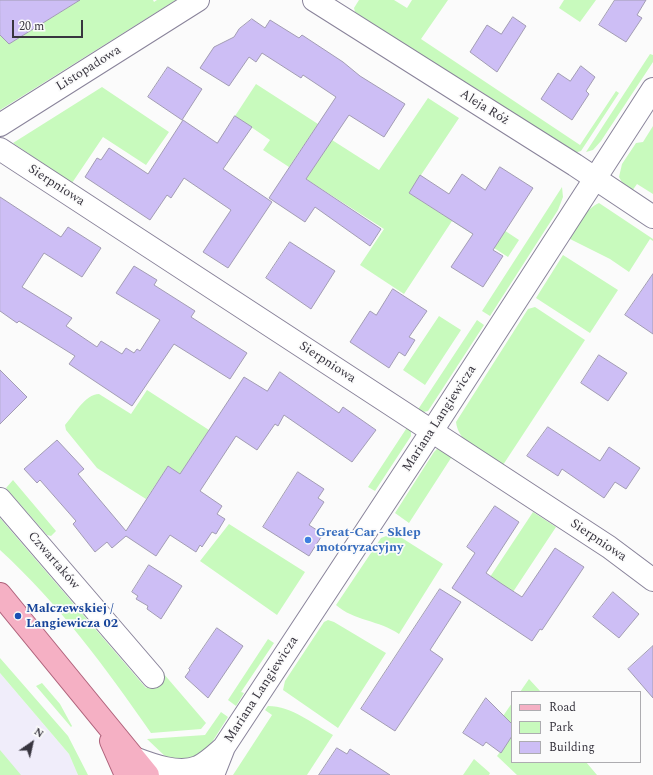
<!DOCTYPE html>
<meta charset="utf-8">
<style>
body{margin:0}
#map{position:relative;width:653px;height:775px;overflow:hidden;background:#fbfbfb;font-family:Spectral,serif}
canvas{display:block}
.legend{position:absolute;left:511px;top:691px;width:130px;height:72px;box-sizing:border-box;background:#fbfbfb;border:1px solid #adacb0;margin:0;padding:5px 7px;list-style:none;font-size:12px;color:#38353f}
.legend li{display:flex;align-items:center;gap:8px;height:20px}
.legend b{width:20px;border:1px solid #adacb0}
.north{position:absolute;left:12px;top:723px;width:40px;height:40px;-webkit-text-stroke:3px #fbfbfb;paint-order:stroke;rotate:34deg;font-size:11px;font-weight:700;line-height:16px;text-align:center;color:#38353f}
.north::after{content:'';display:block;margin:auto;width:14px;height:18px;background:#38353f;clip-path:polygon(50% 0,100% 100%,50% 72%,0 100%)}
.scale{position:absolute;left:12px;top:20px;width:71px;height:18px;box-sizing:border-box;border:2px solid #38353f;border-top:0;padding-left:5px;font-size:12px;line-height:14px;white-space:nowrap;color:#38353f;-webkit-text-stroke:3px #fbfbfb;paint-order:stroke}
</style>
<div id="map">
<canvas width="653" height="775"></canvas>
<ul class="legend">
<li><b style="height:5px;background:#f5b0c4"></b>Road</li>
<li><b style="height:11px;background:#c8fabd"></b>Park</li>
<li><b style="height:11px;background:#cdbef5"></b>Building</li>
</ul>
<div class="north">N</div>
<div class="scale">20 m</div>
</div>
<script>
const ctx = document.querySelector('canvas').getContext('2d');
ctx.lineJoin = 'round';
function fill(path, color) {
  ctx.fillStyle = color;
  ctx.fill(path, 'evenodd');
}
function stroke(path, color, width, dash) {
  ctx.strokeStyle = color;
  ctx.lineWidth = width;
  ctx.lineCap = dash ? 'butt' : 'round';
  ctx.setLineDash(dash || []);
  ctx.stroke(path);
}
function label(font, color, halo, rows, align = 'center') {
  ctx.font = font + ' Spectral,serif';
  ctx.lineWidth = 3.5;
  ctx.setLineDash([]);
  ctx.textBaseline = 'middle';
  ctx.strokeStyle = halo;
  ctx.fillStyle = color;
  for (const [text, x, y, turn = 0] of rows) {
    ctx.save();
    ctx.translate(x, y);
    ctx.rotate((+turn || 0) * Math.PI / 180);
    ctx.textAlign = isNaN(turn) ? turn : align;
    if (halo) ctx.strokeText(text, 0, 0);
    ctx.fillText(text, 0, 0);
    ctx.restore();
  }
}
const built = new Path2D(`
 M0,673L69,754L78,775H0Z`);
const green = new Path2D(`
 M80,0H153L154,2L157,0H176L0,110V35L9,44Z
 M359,0H394L407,8L412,0H448L421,39L580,145L616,91L619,93L581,151L574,153L540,133L482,92L415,52L355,12L354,8Z
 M564,0H596L580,22L559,8Z
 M650,54L653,55V62L601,141L593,150L586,152Z
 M256,84L318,124L289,167L263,150L270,140L235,116Z
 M102,87L169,132L146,165L103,137L72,183L13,143Z
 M428,98L459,118L409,193L445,216L457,199L519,240L508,257L452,221L404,294L360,265L384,229L306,179L332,140L379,170Z
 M653,126V194L637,184L632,191L624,186L619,177L622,164L636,143L643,142Z
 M562,187L563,197L558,210L490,316L482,311Z
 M599,203L653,239V241L650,239L629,272L610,259L570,239C578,226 585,209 599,203Z
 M563,255L618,290L590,333L536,298Z
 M535,307L585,340L501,468C485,456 458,443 456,422L528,309Z
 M439,316L461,330L425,385L403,370Z
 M477,320L484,325L428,411L419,413L417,411Z
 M147,390L209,430L180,474L168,466L146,499L97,468L66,430L65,425C74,415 85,394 99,394L131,414Z
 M408,426L411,428V436L375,491L368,487Z
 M438,448L481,471L478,475L451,458L409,523L395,513L434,452Z
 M13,480L56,531L51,536L47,535L6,488Z
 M533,512L556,527L513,592L490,577Z
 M0,518L146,688L163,673L206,723L201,729L151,733C106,668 58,603 0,550Z
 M229,524L305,572L277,615L200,561Z
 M394,533L443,564L399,634C379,620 354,621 336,605L381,538Z
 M328,620L334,622L386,653L338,728L283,690L285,681L324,622Z
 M268,639L274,643L241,692L244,693L236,706L228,700Z
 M0,658L68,736L88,775H78L69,754L0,673Z
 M529,679L541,692H520Z
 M42,683L60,704L72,726L71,727L36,686Z
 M512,703V724L503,716Z
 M268,706C292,706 313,724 333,735L307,775H233L272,715L265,710Z
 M221,712L228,717L207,750L190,761L167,758L147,739L205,735Z
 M512,736V762H586L597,775H517L497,756Z
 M0,750L21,775H0Z
 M474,759L490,773L489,775H463Z`);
const building = new Path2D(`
 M0,0H80L9,44L0,35Z
 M615,0H646L637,15L642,18L626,42L599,25Z
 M513,17L526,26L497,72L470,52L487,25L501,34Z
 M252,19L265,28L270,20L299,38L302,35L343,62L360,76L405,104L384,137L349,115L306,179L381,229L370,246L315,207L305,222L269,198L336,97L303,75L301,78L262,53L256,62L249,57L229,86L200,68L214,47L234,37L239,29Z
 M581,66L595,77L586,91L589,94L572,120L541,99L558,73L570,81Z
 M168,67L202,89L182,120L148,97Z
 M235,116L252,127L223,169L272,202L228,268L203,252L231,210L184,178L171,198L167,195L150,220L85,177L97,158L101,160L109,148L148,174L183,120L217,143Z
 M500,167L533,188L493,250L503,256L483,287L451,267L473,234L409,193L420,175L449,194L462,174L485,190Z
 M0,197L61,237L68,227L101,248L82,277L44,253L22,287L72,318L66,326L97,347L101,341L122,354L126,348L134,353L137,349L140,351L160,320L116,293L134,266L157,280L154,285L195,311L191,317L247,353L230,379L174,344L132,406L69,364L75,356L19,321L17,323L0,311Z
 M290,242L335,271L311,309L266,278Z
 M653,274V334L625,315Z
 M393,289L427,311L409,337L415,340L405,356L399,352L389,368L350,342L370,311L376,315Z
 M599,355L627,373L608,401L581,383Z
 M0,370L27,397L0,424Z
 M280,372L339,413L343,407L376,430L352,462L284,415L278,426L275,424L257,450L236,436L200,491L222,506L217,514L225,519L216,534L212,532L202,547L200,545L196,552L170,535L156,556L126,536L112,548L107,542L95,552L73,524L76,521L40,480L37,483L24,469L57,440L84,469L78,474L126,531L168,466L180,474L244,377L267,391Z
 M548,427L600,461L609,447L640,468L626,489L615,482L604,498L562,469L558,476L527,456Z
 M298,472L324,489L318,498L324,502L309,525L323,534L309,556L263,527Z
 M495,506L519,522L486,573L502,584L522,597L555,548L584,567L542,630L540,629L532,641L452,588L475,553L467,547Z
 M149,565L182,586L161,619L147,609L148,606L136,599L138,596L132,592Z
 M440,589L461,602L430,650L443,659L395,731L361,709Z
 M613,592L639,614L619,638L593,617Z
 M217,628L243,646L208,698L185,677L190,670L189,669Z
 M653,646V698L628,669Z
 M486,698L512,724V736L501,753L486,742L483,746L463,733Z
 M337,748L347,754L350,749L390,775H319Z`);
const minor = new Path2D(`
 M314,0L575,165L653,217
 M0,125L198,0
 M0,149L609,547L653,580
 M0,499L153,677
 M134,758C152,765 179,775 198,767C208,762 215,755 223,748
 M213,775L224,747L432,431L653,89`);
const major = new Path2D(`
 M0,594L148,775
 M111,741L126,775`);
const markers = [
 [308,540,4,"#3f7fe0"],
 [18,616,4,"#1a4fb4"]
];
const streetNames = [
 ["Listopadowa",89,69,-32],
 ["Aleja Róż",484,108,32],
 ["Sierpniowa",56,186,33],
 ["Sierpniowa",327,363,33],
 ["Mariana Langiewicza",440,419,-57],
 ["Sierpniowa",598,541,34],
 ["Czwartaków",53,561,49],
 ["Mariana Langiewicza",262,690,-57]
];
const shopNames = [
 ["Great-Car - Sklep",316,533],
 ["motoryzacyjny",316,548]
];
const transitNames = [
 ["Malczewskiej /",26,609],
 ["Langiewicza 02",26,624]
];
fill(built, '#f0edfa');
fill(green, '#c8fabd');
fill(building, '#cdbef5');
stroke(building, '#a29cb3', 1);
stroke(minor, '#89839a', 24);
stroke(major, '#af627b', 24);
stroke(minor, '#fff', 22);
stroke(major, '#f5b0c4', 22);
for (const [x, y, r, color] of markers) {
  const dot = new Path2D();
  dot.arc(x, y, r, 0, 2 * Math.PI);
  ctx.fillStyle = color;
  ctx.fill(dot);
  stroke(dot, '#fbfbfb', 1.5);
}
label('13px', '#38353f', '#fbfbfb', streetNames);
label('bold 13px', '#366cbe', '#fbfbfb', shopNames, 'left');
label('bold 13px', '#164399', '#fbfbfb', transitNames, 'left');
</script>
